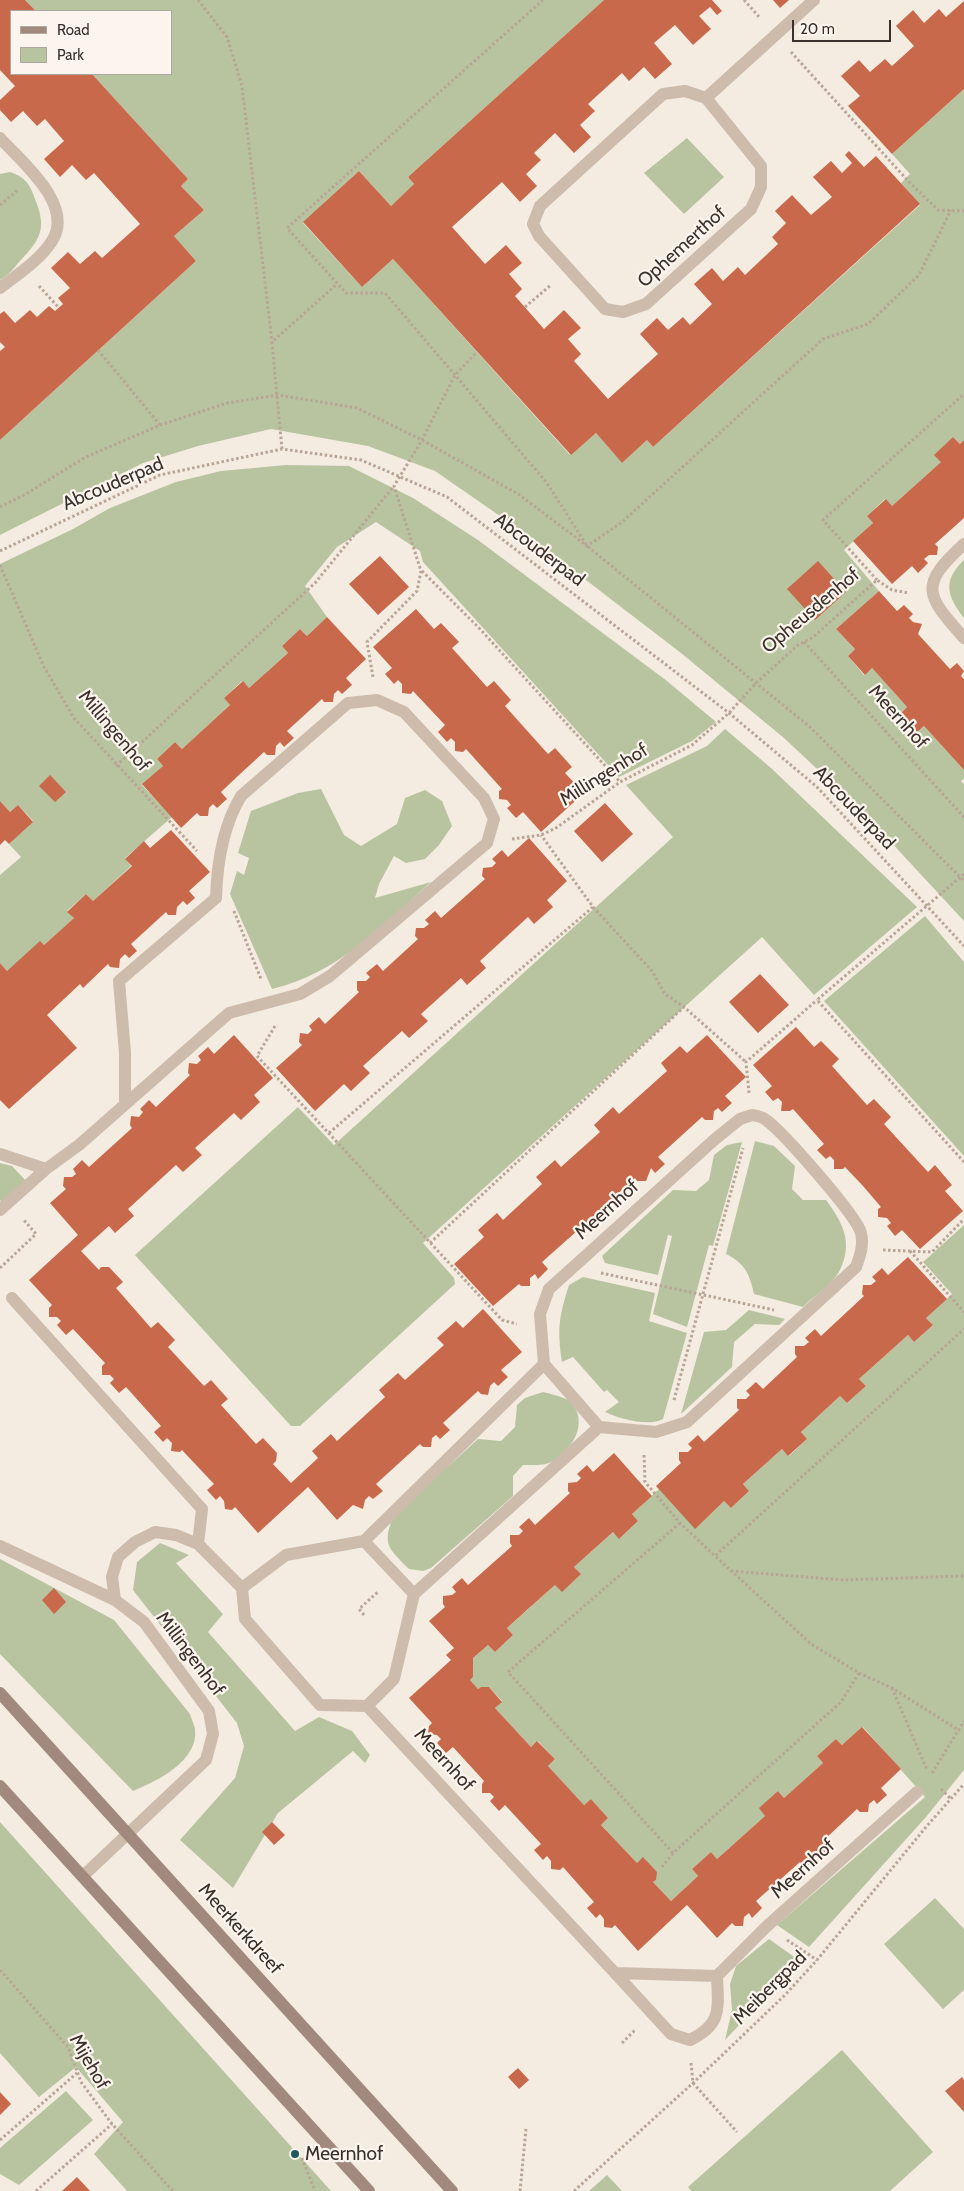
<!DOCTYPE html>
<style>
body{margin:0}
#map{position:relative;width:964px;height:2191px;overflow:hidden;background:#f4ebe1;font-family:Cabin,sans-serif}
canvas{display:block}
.legend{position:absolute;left:10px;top:10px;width:162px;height:65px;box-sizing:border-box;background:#fbf5ee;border:1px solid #aea6a0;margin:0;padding:6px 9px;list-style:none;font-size:15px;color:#3b302b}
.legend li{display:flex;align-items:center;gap:10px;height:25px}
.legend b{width:25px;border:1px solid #aea6a0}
.scale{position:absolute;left:792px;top:20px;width:99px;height:22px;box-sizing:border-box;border:2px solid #3b302b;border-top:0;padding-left:6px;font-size:15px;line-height:18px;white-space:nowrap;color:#3b302b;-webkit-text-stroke:4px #fbf5ee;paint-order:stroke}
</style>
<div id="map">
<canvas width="964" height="2191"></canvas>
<ul class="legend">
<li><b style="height:6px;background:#a18a7d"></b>Road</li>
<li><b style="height:14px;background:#b8c4a0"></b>Park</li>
</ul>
<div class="scale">20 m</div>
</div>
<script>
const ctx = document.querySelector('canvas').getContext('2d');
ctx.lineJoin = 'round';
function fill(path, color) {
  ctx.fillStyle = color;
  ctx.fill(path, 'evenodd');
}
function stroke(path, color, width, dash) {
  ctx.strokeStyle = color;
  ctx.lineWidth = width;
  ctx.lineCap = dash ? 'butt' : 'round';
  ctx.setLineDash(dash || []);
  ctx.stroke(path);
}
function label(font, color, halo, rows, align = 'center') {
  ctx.font = font + ' Cabin,sans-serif';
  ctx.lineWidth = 4.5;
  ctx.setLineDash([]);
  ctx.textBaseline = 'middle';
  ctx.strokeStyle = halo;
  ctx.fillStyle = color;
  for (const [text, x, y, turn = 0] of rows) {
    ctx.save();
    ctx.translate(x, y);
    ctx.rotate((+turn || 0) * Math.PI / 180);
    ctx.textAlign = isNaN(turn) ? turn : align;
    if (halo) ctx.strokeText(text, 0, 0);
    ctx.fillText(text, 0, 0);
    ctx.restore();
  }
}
const green = new Path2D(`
 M25,0H604L408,177L414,184L391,206L359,171L303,223L362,287L393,259L570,455L596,433L622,463L647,440L653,447L920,205L901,183L910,174L892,154L964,89V440L960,444L953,437L941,462L892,506L885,499L867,516L873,523L844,550L879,591L836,629L855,649L848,656L864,675L872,668L907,707L900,714L917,732L924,726L964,770V779L961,781L964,784V921L863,812L784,738L681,653L526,534L435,471L368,446L271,429L198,446L143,463L0,535V440L196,261L174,236L204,210L181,186L188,179L92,74H171V11H36Z
 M687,138L724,177L684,214L644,173Z
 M10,172C25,177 30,184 35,199C47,228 41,239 20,261C14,268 9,275 0,280V174Z
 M286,465L349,466L413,498L478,540L667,681L716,722L692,741L619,777L423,562L420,551L376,522L337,547L305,586L327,617L307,636L300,629L282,646L288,653L249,688L242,681L224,698L230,705L182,749L175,742L157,759L163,766L142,785L172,817L125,858L131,866L93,901L86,894L67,911L74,918L44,945L7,971L0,963V875L21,857L9,844L33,821L18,805L10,812L0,801V564L73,529L110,508L176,482L221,471Z
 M964,560V618C947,596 942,581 964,560Z
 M725,729L771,768L917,907L814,995L762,937L423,1243L454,1278L455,1284L300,1426H291L135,1255L298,1107L334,1145L673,837L626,785L707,746Z
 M321,789L344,835L361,846L397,824L405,798L425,790L442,801L452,826L439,845L425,859L406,863L394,856L379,884L375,898L431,882C383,925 337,974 272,989L230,894L237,871L244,875L249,858L238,853L251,811L298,793Z
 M925,916L964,962V1156L824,1001Z
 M755,1141L774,1146L795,1166L792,1189L803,1200H826C843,1223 854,1243 839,1272C833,1283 812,1298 803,1307L754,1294C750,1275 745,1263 726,1254Z
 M742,1142L713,1246L709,1245L687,1327L653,1314L672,1236L668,1235L658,1275L605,1263L602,1256L673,1190L696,1191L709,1180L714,1155L727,1145Z
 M0,1163L12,1166L26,1181L2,1203L0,1200Z
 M964,1225V1770L926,1817L809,1947L777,1925L925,1797L863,1727L842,1745L836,1739L817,1756L823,1763L784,1798L778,1791L765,1816L717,1859L711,1852L692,1869L698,1876L671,1901L653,1882L656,1880V1872L644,1858L637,1863L601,1825L608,1818L591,1799L584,1805L548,1766L555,1759L538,1741L531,1747L495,1708L502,1701L489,1687H481L478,1689L470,1680L473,1677V1658L488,1645L495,1652L513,1635L507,1628L555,1585L580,1574L574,1567L613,1532L620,1538L638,1521L632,1514L659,1489L695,1528L724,1501L731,1508L749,1491L743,1484L782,1449L789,1456L807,1439L801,1432L840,1396L847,1403L866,1386L859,1379L908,1335L914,1342L933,1325L926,1318L952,1294L923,1262Z
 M583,1277L655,1293L649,1321L687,1333L663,1419C649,1427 620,1419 605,1412L619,1402L607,1390L604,1392L573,1357L562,1362C557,1328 559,1317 569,1285Z
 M749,1310L785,1319L779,1325L755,1324L734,1342L732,1367L681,1414L704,1332L726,1330Z
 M543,1392C550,1394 562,1396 569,1401C591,1420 572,1452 551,1462C544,1466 531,1465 523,1465L513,1476V1496L431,1568L423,1571L409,1569C389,1549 381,1544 394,1516L478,1439L501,1441L515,1427L517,1405L525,1398Z
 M160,1543L189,1555L176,1563L223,1614L208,1632L295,1731L319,1717L352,1731L370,1755L365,1763L353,1751L278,1813L233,1888L180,1840L235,1778L244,1746L237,1723L133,1590L137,1562Z
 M0,1559L114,1620L190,1714C191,1718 194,1724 195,1729C199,1761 157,1781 133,1791L0,1654Z
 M0,1822L331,2191H127L94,2154L123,2122L76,2067L39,2097L0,2053Z
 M935,1898L964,1929V1990L943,2009L884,1944Z
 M769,1939L800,1961L725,2040L732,2010L730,1984L736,1966Z
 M842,2050L933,2152L890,2191H691L688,2187Z
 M66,2091L93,2120L19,2185L0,2174V2148Z
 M607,2175L622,2191H589Z`);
const building = new Path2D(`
 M0,0H25L36,11H11V74H92L188,179L181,186L204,210L174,236L196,261L0,440V351L5,347L0,342V314L4,311L15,323L30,310L37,317L49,306L55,311L63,304L58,298L70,288L51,268L68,252L80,264L95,251L102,258L140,224L94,173L86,180L72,165L60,177L44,159L64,141L45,119L37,126L23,111L11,122L0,110V100L15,86L0,70Z
 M604,0H712L722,11L717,15L710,7L699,16L711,29L693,45L675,25L654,43L672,64L655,79L644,67L629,81L622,73L588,104L595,111L580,125L591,137L574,153L555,133L534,153L541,160L526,174L537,186L520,202L502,182L452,227L485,264L506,245L522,263L509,274L522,289L515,296L544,329L564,310L581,328L568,339L581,354L574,361L608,399L658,354L640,334L657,318L668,330L683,317L690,325L712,304L694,284L712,268L723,281L738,267L745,275L778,244L772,237L786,223L775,211L792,195L811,215L832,197L813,177L831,161L842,173L852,163L845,155L849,151L864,167L876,156L920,204L653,447L647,440L622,463L596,433L571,455L393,259L362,287L303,222L359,171L391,206L414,184L408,177Z
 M773,0H789L780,8Z
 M964,1V89L892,154L848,106L860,96L841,76L859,60L870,72L885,59L892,66L914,46L896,26L913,10L924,23L939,9L946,17Z
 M953,437L960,444L964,440V518L935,544L938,547L937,555H929L924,559L928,563L918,573L912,566L892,584L853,541L873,523L867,516L886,499L892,506L941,462L934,455Z
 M380,556L409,587L378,615L349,584Z
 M818,561L846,592L815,620L787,589Z
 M879,591L897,611L904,605L913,614L909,618L913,622L922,624L918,634L950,669L957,663L964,671L961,676L964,679V770L924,726L917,732L900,714L907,707L872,668L865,675L848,656L855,649L836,629Z
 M416,609L434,629L441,623L459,642L452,648L487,687L494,681L511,700L505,706L548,754L555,748L572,767L565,773L584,793L541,832L523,812L516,818L507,808L511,805L507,800L499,799V791L502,789L466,749L463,752L455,751V742L451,738L447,742L438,732L445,725L413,691L411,694L402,693V684L398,680L394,684L385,674L392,668L373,647Z
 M327,617L366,659L346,678L352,685L342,694L338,690L334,694L333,702H324L322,699L287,731L294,738L284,747L280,742L276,746L275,755H267L264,752L240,774L221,792L227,799L217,808L213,804L209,808L208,816H200L197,813L181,828L142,784L163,766L157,759L175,742L182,749L230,705L224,698L243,681L249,688L288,653L282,646L300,629L307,636Z
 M50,775L66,792L55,802L39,786Z
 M0,801L10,812L18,805L33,822L9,844L5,840L0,845Z
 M605,803L633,834L602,862L574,831Z
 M171,830L210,872L189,891L195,898L187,905L183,901L177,907L176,915H168L166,912L131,944L137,951L129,958L125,954L120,959L119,968L110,967L108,964L83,988L80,984L47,1015L77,1048L9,1109L0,1100V963L7,971L40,941L44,945L74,918L67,912L86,894L93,901L132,866L125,859L144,841L150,848Z
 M529,838L567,881L547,900L553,907L534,924L528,917L480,961L486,968L467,985L461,978L421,1014L428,1021L409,1038L402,1031L363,1066L370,1073L351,1091L344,1084L315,1111L276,1068L302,1045L299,1042L300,1033L308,1034L312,1030L309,1026L319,1017L325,1024L359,992L357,990V981H366L370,977L366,973L377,964L383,971L418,939L415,936L416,928H424L429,924L425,920L435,911L441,918L485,879L482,876L483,868L492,867L496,863L492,859L502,850L508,857Z
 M760,974L789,1005L758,1033L729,1002Z
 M796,1027L814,1047L821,1041L839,1059L832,1066L867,1105L874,1099L891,1117L884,1124L928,1172L935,1165L952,1185L945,1191L963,1211L920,1249L902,1230L895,1236L887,1226L891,1223L887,1218L878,1217V1209L881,1207L863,1186L845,1167L843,1169H834V1160L830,1156L826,1159L817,1150L824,1144L793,1109L790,1111H781L782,1102L778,1098L773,1101L765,1092L772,1086L753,1065Z
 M234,1035L273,1078L254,1095L260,1102L241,1120L234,1113L195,1148L202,1155L183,1172L176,1165L128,1209L134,1216L115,1233L109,1226L81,1251L99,1270L101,1267H109L123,1282L116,1288L151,1328L158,1322L175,1340L168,1347L204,1386L211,1380L228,1399L221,1405L256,1444L263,1438L277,1453L276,1461L273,1464L291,1483L318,1458L312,1451L331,1434L337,1441L385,1397L379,1390L398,1373L405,1380L444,1345L437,1338L456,1321L463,1328L483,1309L522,1352L501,1370L508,1377L498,1386L494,1382L490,1386L488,1395L481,1394L478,1391L443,1423L450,1430L440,1439L436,1435L432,1438L431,1447H423L420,1444L376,1484L383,1491L373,1499L369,1496L365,1500L363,1509L353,1505L337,1520L308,1487L258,1533L235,1507L232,1510L225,1509L224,1501L220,1496L216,1500L207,1490L214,1484L182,1450L180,1452L171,1451L172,1443L167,1438L163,1442L154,1432L161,1426L126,1387L119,1393L110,1383L114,1379L110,1375H102V1366L105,1363L73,1329L66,1335L57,1325L61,1321L57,1317H49V1308L52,1305L29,1280L78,1235L50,1203L66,1189L63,1186L64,1177H72L76,1174L73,1169L82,1160L89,1167L132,1128L130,1125L131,1116L139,1117L143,1112L140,1109L149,1100L156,1107L190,1075L188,1073L189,1063L197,1064L201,1060L198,1056L208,1047L214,1054Z
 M707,1035L746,1077L725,1096L732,1103L722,1112L718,1108L714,1111L713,1120H705L702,1117L658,1157L665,1164L655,1173L651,1168L646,1181H637L635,1178L600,1210L606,1217L597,1226L592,1222L588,1226L587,1234H579L577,1231L542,1262L548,1269L538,1279L535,1274L530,1278V1286H521L519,1284L493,1306L454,1264L484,1237L478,1230L497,1213L503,1220L542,1184L536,1177L555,1160L561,1167L600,1132L594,1125L613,1107L619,1114L667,1071L661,1063L680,1046L687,1053Z
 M908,1257L947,1299L926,1318L933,1325L914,1342L908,1335L859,1379L866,1386L847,1403L840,1396L801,1432L807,1439L788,1456L782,1449L743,1484L749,1491L731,1508L724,1501L695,1529L656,1486L681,1463L679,1460V1452H688L692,1448L688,1444L698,1435L704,1442L739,1410L737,1408V1399H746L750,1395L746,1391L756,1382L763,1389L797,1357L795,1354V1346H804L809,1342L805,1338L815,1329L821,1336L864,1296L862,1294L863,1285H871L876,1281L872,1277L882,1268L888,1275Z
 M614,1453L652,1496L632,1514L638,1521L619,1539L613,1532L574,1567L581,1574L562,1592L555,1585L528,1609L507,1628L513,1635L495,1652L488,1645L473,1658V1677L470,1680L478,1689L481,1687H489L502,1702L495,1708L531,1747L537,1741L555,1759L548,1766L584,1805L591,1799L608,1818L601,1825L637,1863L643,1857L657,1872L656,1880L653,1882L671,1901L698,1876L692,1869L711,1852L717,1859L765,1816L759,1808L778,1791L784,1798L823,1763L817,1756L836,1739L842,1745L862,1727L901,1769L881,1788L887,1795L877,1804L874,1800L869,1804L868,1812H860L857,1809L823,1841L829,1848L820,1857L816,1853L811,1856V1865H802L800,1862L756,1901L762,1908L752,1918L749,1913L744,1917L743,1926H735L732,1923L717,1938L687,1905L638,1951L615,1925L612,1928L604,1927V1919L600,1914L596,1918L587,1908L594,1902L563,1867L560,1870L551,1869V1861L547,1856L543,1860L534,1850L541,1844L505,1805L499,1811L490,1801L494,1797L490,1793H482V1784L484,1781L453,1747L446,1753L437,1743L441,1739L437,1735L428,1734L429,1726L432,1723L409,1698L451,1660L446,1655L454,1648L429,1621L445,1607L443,1604V1596L452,1595L456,1592L452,1587L462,1578L468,1585L512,1546L510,1543V1535H519L523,1531L519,1527L529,1518L535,1525L570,1493L568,1491V1483L577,1482L581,1478L577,1474L587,1465L593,1472Z
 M54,1588L66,1602L54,1614L42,1600Z
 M272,1822L285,1835L274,1845L262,1832Z
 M518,2068L529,2080L519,2089L508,2077Z
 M962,2077L964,2080V2112L945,2091Z
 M0,2092L11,2104L0,2115Z
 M77,2177L90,2191H62Z`);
const path = new Path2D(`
 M198,0L227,37L242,86L272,342
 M543,0L287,228L346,293H385L547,483L587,546L810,727L964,881
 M744,0L760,18
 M791,52L910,183L938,210L964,211
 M0,205L19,189
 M39,286L59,308
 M525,307L551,285
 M98,350L160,425
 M282,449L272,342L337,284
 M0,507L26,494L84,458L160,425L227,403L278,395L357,408L422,440L518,494L587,546L621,523L823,339L868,324L919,275L951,210
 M0,551L160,475L282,449L361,460L447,497L729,713L817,787L964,946
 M0,565L44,667L74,718L197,851
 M422,571L479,628L620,782
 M877,580L823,520L964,394
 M804,642L964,817
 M373,677L367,642L417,591L421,571L394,486L422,440L455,375L477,352
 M116,766L315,583L394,486
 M512,839L541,835L556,828L620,782L692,745L729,713L757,682L798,645L812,638L877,580L892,590L909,593
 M964,874L817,1000L964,1162
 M593,907L652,971L665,994L684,1007L746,1062
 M234,911L261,979
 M275,1026L257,1056L502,1320L517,1324
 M749,1093L746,1062L817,1000
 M329,1133L593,907L541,835
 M430,1243L684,1007
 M883,1250L932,1252L964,1219
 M910,1251L964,1312
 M0,1268L36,1234L23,1219
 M601,1273L774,1310
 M674,1400L743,1148
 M644,1455L645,1482L680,1523L715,1556L964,1329
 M680,1523L508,1672L673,1853L841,1702L859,1673L811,1644L715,1556
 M731,1571L843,1580L964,1576
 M364,1615L359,1609L379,1591
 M859,1673L892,1688L960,1731
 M892,1688L927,1770
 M932,1773L964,1721
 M941,1789L951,1799
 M662,1867L673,1853
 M787,1940L817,1960
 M0,1970L68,2047L81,2082L112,2124L173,2191
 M622,2043L636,2029
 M691,2063L693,2083L737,2132
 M0,2140L77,2073
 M302,2158L315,2191
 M36,2191L112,2124
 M520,2191L526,2129
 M574,2191L693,2083L785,1995L817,1960L926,1827L964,1784`);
const street = new Path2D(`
 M685,91L706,98L761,166V187L751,209L646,304L623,312L605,309L539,236L533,224L540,206L663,94Z
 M706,98L814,0
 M0,138C22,162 75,205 52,241C40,260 17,275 0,288
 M964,544C918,586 926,595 964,638
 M752,1115C757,1116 763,1117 766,1120C782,1131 857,1216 861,1233C864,1245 860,1256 856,1267L687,1422L656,1432L599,1427L544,1364L540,1314L549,1289L714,1140L740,1119Z
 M0,1154L46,1169
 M0,1210L46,1169L79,1145L229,1013L300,994L330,976L487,843L494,819L484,798L404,712L377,700L348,703L241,796C223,826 217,863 216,898L119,981L125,1053V1104
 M12,1298L202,1509L198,1544
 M364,1541L544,1364
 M0,1546L115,1600L144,1622L209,1711L213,1734L206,1760L83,1876
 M242,1588L286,1555L364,1541L414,1594L394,1679L367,1706
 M414,1594L599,1427
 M115,1600L112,1577L118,1557L135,1542L155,1532L176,1535L198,1544L242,1588L245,1619L320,1705L367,1706L615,1973L717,1976L766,1927L917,1792
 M615,1973L671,2034L690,2040C723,2024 718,2008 717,1976`);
const secondary = new Path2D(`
 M0,1693L452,2191
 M0,1786L369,2191`);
const markers = [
 [295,2154,5,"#1f5a5e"]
];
const streetNames = [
 ["Ophemerthof",682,247,-42],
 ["Abcouderpad",113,484,-23],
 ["Abcouderpad",539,550,37],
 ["Opheusdenhof",811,611,-40],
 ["Meernhof",898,717,48],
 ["Millingenhof",114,731,50],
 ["Millingenhof",604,775,-32],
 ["Abcouderpad",854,808,46],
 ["Meernhof",607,1210,-42],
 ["Millingenhof",190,1654,53],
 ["Meernhof",444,1760,47],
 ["Meernhof",803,1869,-42],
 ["Meerkerkdreef",240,1929,48],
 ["Meibergpad",770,1988,-45],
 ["Mijehof",89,2062,60]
];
const poiNames = [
 ["Meernhof",305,2154]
];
fill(green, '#b8c4a0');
fill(building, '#c8694b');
stroke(path, '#b9a596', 3, [2.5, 2.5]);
stroke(street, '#cdbbac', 12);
stroke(secondary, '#a18a7d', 12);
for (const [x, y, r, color] of markers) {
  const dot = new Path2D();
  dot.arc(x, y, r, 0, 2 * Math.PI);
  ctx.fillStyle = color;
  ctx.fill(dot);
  stroke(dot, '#fbf5ee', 2);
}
label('19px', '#3b302b', '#fbf5ee', streetNames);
label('19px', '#3b302b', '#fbf5ee', poiNames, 'left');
</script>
